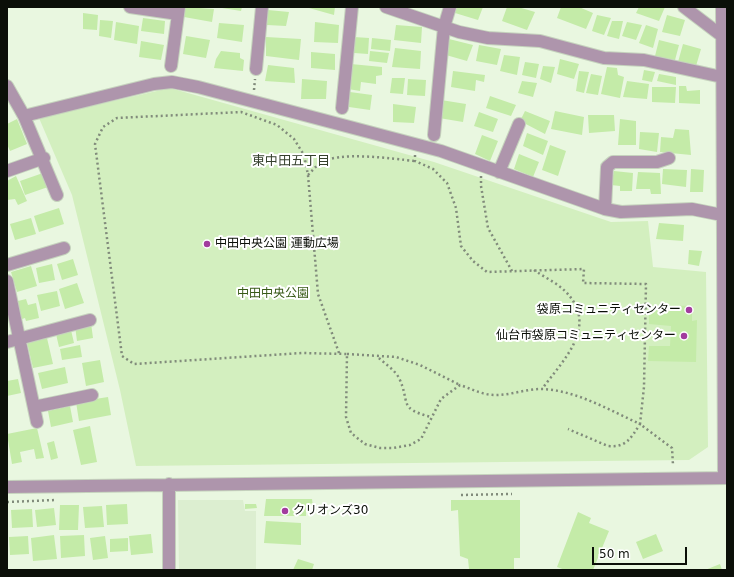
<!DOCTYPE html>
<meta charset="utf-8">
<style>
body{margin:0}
#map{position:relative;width:734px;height:577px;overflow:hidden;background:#e9f7e0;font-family:"DejaVu Sans",sans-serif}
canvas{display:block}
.frame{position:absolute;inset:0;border:8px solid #0b0f08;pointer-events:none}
.scale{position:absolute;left:592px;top:547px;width:95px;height:18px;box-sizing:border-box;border:2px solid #0b0f08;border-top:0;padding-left:5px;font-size:12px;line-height:14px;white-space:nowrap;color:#0b0f08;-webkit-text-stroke:3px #fff;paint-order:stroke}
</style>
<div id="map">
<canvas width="734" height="577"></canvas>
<div class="frame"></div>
<div class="scale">50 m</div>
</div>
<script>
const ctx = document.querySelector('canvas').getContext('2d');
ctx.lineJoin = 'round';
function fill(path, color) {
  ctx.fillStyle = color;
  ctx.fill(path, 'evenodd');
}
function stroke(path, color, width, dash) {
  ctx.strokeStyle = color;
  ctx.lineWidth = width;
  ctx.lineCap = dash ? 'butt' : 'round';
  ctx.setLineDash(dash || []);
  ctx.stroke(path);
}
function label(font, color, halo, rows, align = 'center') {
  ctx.font = font + ' "DejaVu Sans","Noto Sans JP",sans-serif';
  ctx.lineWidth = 4;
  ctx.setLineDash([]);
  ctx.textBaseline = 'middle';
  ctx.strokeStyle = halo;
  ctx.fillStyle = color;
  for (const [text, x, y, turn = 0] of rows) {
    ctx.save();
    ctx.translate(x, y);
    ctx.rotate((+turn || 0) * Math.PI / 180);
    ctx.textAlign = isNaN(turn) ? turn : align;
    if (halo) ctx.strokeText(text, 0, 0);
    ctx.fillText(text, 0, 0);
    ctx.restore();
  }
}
const built = new Path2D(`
 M178,500H243L245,511H256V570H179Z`);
const green = new Path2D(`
 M170,88L434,162L611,222L648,221L653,267L706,272L708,447L689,460L136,466L120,390L72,195L39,118Z`);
const building = new Path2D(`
 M185,7L214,9L212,22L184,17Z
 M216,7H242L241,11Z
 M309,7H335L334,15L309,8Z
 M457,7H483L478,20L455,13Z
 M507,7H518L535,12L527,30L502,21Z
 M561,7H579L593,13L586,29L557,18Z
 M639,7H665L659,21L636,13Z
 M268,10L289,12L286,26L267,25Z
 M83,13L98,15L97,30L83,29Z
 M597,15L611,18L604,35L592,31Z
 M667,15L685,20L680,36L662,32Z
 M143,18L165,21L164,34L141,31Z
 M100,20L113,21L111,38L99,36Z
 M612,21H623L619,39L607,36Z
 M116,22L139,26L137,44L114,40Z
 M315,22L339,25L338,43L314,42Z
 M627,22L642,25L636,40L622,36Z
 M219,23L244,25L242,42L217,38Z
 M396,25L422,27L421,43L394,40Z
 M646,25L658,29L653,48L639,43Z
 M186,36L210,40L206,58L183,54Z
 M266,37L301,39L299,60L266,56Z
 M354,37L369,38L368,54L354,53Z
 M372,38L391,40L390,51L371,49Z
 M449,39L473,45L467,61L446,55Z
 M659,40L679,45L675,60L655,56Z
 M141,41L164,45L161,60L139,57Z
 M683,44L701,49L696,66L678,62Z
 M479,45L501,49L497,65L476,61Z
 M395,48L421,51L420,69L392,67Z
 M221,51L240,53V58L244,60L243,71L214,68L216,59Z
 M370,51L389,53L387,63L369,61Z
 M311,52L335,54V70L311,68Z
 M504,55L520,57L517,75L500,71Z
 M560,59L579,64L574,79L557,74Z
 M525,62L539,64L536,78L522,75Z
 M351,64L382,67V75L376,76V84L361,82L360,91L348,89Z
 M268,65L294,68L295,83L265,81Z
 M543,66L555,67L551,83L540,79Z
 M607,67L617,68L618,75L624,77L620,98L601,94Z
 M644,70L655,72L652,82L642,80Z
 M453,71L485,75L484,82L476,80L475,91L451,87Z
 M579,71L589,72L584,93L576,91Z
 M591,74L602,76L598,95L586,93Z
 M659,74L676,77V85L657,81Z
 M392,78H405L403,94L390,93Z
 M302,79L327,81L326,99H301Z
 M408,79L426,80L425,96L407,95Z
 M522,81L537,83L533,97L518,93Z
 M627,81L649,84L647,99L623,97Z
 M679,86H686L687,91L700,90V104L679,103Z
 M652,87H676L675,103L652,102Z
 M350,92L372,95L370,110L349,107Z
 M490,96L516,105L511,116L486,108Z
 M441,100L466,104L463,122L439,118Z
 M393,104L416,107L414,123L393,122Z
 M525,111L550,121L545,134L520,121Z
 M555,111L584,117L582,135L551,129Z
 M479,112L498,119L493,132L474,126Z
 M588,115H614L615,131L589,133Z
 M17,119L27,144L10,151L7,144V124Z
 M620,119L636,121V145H618Z
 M675,129L689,130L691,155L660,152L661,137L673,138Z
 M640,132L659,133L657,152L639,149Z
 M527,133L548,141L543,155L523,146Z
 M482,135L498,141L490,161L475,154Z
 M550,145L566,151L558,176L542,170Z
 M519,154L539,162L533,177L514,169Z
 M663,169L687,170L686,187L662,184Z
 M691,169L704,170L703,192H690Z
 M614,171L633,173L632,191H620V186L611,185Z
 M638,172L660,173L661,194H651L650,189H636Z
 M43,173L48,187L25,195L20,181Z
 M16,176L27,201L18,205L15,199L7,200V181Z
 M59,208L64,224L39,232L34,216Z
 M31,218L36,234L15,240L10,224Z
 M659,223L684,225L683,241L656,239Z
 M689,250L702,251L699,266L688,264Z
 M73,259L78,275L62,280L57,264Z
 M52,264L55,280L39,283L36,268Z
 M31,266L37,286L17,292L11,272Z
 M77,283L84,303L65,309L59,289Z
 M57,291L60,306L41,311L37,295Z
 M26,299L28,305L36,303L39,318L26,321L25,318L19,320L14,302Z
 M649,305L692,306V321L697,320L696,362L648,361L649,346H670L671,326L649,324Z
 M91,323L93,338L77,341L75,326Z
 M71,330L74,343L59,347L56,334Z
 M47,338L53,364L33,368L27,342Z
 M80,345L82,357L62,360L60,349Z
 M100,360L104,382L86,386L82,363Z
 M65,367L68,383L42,389L38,373Z
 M18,379L21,393L7,396V381Z
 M108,397L111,415L79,421L76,402Z
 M70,406L73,422L51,427L48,411Z
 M90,426L97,462L81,465L73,430Z
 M37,428L44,458L36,459L34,449L20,452L22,462L12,464L7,434Z
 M54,441L58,458L51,460L47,443Z
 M266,499H312L313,506H306V516H264Z
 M451,500H520V558H514V569H469L468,559L460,556L458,510L451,511Z
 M127,504L128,524L107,525L106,505Z
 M245,504H256L257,508L245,509Z
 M60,505H79L78,530H59Z
 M102,506L104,527L85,528L83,507Z
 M54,508L56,525L37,527L35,510Z
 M32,509L33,527L12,528L11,510Z
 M578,512L591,518L589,523L609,531L593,570H565L557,567Z
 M266,521L301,523V545L264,543Z
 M151,534L153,553L131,555L129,536Z
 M656,534L663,551L643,559L636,542Z
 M54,535L57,559L33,561L31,538Z
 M84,535L85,556L61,558L60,536Z
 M28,536L29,554L10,555L9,537Z
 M105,536L108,558L93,560L90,538Z
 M128,538V551L110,552V539Z
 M298,559L314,564L312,570H293Z
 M720,564L722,570H705Z`);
const path = new Path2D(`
 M254,90L255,79
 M415,155V161L433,169L447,183L456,208L461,246L473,261L487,272L584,269L583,283L646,284L644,387L640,424L672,448L673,465
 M308,175C312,171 315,167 319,164C337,150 393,159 415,161
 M481,176V186L488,228L512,271
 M534,270C544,277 557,283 565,291C600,326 563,360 542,389
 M339,353L318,294L308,175L304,155L294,139L277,125L241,112L117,118L103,127L95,144L122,356L134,364L302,353L347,354L346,417L351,433L365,444L380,448H393L410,445L421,439L441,399L460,385C469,388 477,392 486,394C504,398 523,389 541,389C576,390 609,410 640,424C631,438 626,448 608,446L568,429
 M347,354L396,357L420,365L460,385
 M379,358C385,364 395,370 399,378C411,403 397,408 431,417
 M461,495L512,494
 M7,502L56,500`);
const minor = new Path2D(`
 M130,7L178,14
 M386,7L459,32L488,38L540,41L604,58L644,60L722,77
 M684,7L726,39
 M722,7L724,478
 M171,66L179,7
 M256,69L262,7
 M7,86L24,116
 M342,108L352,7
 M434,135L444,27L450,7
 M7,171L44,158
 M499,172L519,124
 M57,195L24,116L154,84L172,82L198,87L441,151L605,209L621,212L692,209L727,216
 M605,209L607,167L613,162H657L669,158
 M7,265L64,248
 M7,281L37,422
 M7,342L90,320
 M34,407L92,395
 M169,484V570
 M7,487L727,478`);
const markers = [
 [207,244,4,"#a23b9e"],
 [689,310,4,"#a23b9e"],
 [684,336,4,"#a23b9e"],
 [285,511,4,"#a23b9e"]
];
const poiNames = [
 ["中田中央公園 運動広場",215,244],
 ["袋原コミュニティセンター",681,310,"right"],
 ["仙台市袋原コミュニティセンター",676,336,"right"],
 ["クリオンズ30",293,511]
];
const parkNames = [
 ["中田中央公園",273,294]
];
const neighbourhoodNames = [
 ["東中田五丁目",291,162]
];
fill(built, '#dceed0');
fill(green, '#d3efbf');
fill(building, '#c4eba8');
stroke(minor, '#c5d2bd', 14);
stroke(path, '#818b7b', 2.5, [2, 3]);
stroke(minor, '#ae95ac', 12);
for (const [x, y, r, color] of markers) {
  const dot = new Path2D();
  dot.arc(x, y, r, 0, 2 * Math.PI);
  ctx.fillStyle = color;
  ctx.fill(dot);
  stroke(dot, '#fff', 1.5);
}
label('12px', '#0b0f08', '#fff', poiNames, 'left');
label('12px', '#385a17', '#fff', parkNames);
label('13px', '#35402d', '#fff', neighbourhoodNames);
</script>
